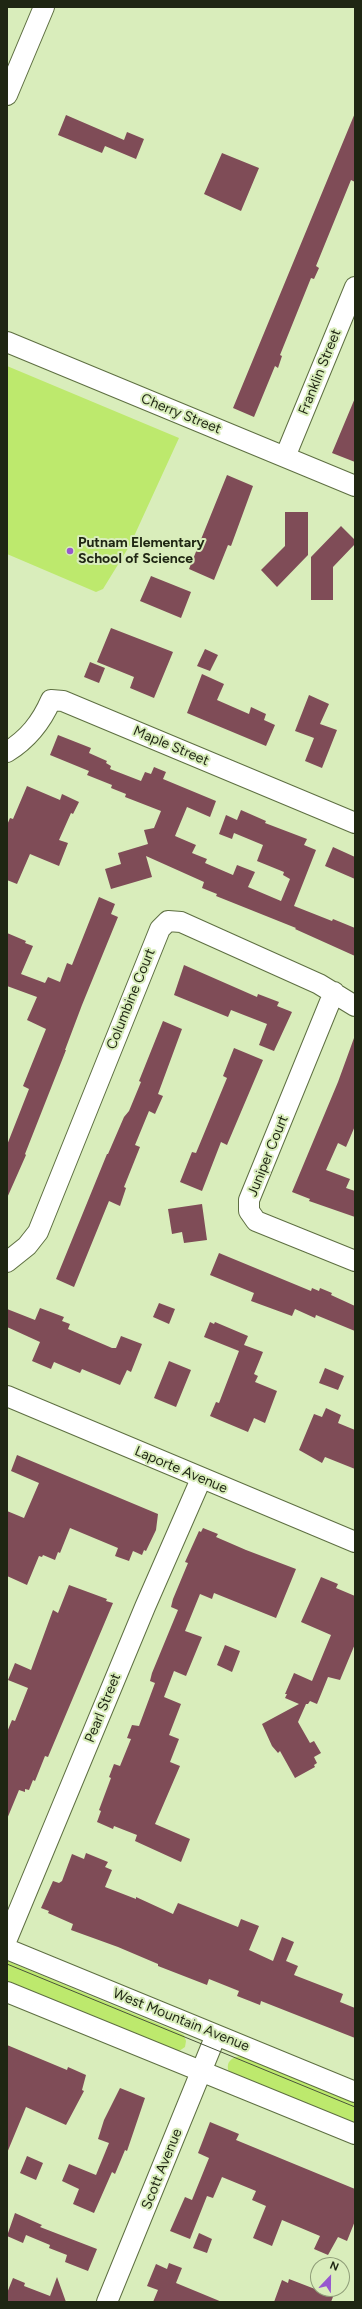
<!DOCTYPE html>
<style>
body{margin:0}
#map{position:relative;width:362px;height:2309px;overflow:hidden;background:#d9edbb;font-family:Figtree,sans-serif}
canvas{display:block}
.frame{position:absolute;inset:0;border:8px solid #1f2613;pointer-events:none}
.north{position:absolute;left:310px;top:2257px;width:40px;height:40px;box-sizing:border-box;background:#d9edbb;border:1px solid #8f9d78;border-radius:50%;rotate:22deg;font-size:11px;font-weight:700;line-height:16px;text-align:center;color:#1f2613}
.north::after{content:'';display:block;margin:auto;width:14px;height:18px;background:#9758cf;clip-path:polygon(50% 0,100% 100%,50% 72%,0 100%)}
</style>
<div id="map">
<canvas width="362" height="2309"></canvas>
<div class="frame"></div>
<div class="north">N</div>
</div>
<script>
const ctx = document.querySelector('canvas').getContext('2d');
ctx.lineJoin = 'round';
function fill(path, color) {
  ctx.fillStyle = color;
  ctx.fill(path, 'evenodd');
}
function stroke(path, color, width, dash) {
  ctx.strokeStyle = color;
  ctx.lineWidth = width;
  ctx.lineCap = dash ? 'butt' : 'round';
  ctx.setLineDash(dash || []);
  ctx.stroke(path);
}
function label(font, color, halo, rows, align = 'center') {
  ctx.font = font + ' Figtree,sans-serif';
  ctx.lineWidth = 4;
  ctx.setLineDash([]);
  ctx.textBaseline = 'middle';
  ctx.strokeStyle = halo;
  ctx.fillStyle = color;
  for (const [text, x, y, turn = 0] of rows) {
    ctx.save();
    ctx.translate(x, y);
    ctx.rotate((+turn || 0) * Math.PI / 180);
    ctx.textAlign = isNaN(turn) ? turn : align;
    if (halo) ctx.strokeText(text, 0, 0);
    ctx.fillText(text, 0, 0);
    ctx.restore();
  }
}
const green = new Path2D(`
 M7,366L179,438L130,545L103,589L96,592L7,554Z
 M7,1961L180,2033L184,2035L186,2041L185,2047L176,2053L7,1983Z
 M241,2056L355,2103V2126L229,2072C225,2062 232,2057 241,2056Z`);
const building = new Path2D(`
 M355,113V182L351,180L316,266L319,268L314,279L311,278L280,355L282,356L278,368L275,366L254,417L233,408Z
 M66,115L124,140L127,132L144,139L136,159L105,146L102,153L58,135Z
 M222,153L259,168L241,211L204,194Z
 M355,398V462L332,453Z
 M227,475L253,486L231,546L228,545L214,580L189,569Z
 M285,512H308V555L277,587L261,570L285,546Z
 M341,526L355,540V544L333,567V600H311V557Z
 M151,576L191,592L181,618L140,601Z
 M111,628L173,652L154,698L130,688L134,677L97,662Z
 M205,649L218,655L210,671L197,666Z
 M90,662L105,668L99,683L84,677Z
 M202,674L224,684L217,700L249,714L251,707L266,714L264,720L275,725L266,746L187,713Z
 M309,695L329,704L320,724L337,730L322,768L305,761L314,738L295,731Z
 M58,735L91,748L89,753L107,761L106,763L111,766L110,769L141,781L145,772L151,774L154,767L166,772L163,779L216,801L210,817L187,807L175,836L196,845L192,853L207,859L205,863L233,875L237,865L255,872L248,887L281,901L290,879L283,875L284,872L257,861L263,845L234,833L232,839L219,834L226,815L237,820L241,810L266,821L265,823L307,839L304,845L316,850L294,906L332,921L333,919L355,928V956L295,929L296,928L216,896L217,894L202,888L204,882L146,856L152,877L111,889L105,869L121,864L118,853L148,844L144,830L154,828L161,811L125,797L126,794L111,788L112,785L87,775L89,771L50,755Z
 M27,786L60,800L62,794L79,802L73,814L71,813L59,840L68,843L59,866L30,854L17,884L7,880V825L10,818L13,819Z
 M333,847L355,857V879L325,866Z
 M99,897L115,904L111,914L118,917L82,1005L65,1050H66L25,1154L26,1155L7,1198V1145L29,1089L23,1086L46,1029L27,1020L37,997L7,986V933L26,941L25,943L33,946L21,974L45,983L48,977L60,982L67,963L72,965Z
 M184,965L257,997L258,994L279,1002L277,1006L292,1012L274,1051L259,1045L267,1024L231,1010L228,1017L174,995Z
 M163,1021L182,1029L158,1094L163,1096L155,1114L149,1111L135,1145L140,1147L124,1187L126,1188L120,1206L109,1201L74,1287L56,1279L107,1154H108L124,1117L129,1111L141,1082L139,1081Z
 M354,1038L355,1126L346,1147L338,1143L326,1170L350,1179L346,1188L355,1191V1217L309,1201L310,1199L292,1192L338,1082Z
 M234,1048L263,1060L227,1145L221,1142L202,1191L180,1182L192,1152L196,1153L227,1078L223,1076Z
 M202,1204L207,1240L184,1243L182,1232L172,1234L168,1209Z
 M219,1253L311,1291L312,1288L319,1291L320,1288L332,1293L331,1295L355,1306V1331L316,1315L315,1318L295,1309L292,1316L251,1301L254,1293L210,1275Z
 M159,1303L175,1309L169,1324L153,1317Z
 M40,1308L64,1317L62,1321L70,1324L68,1329L112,1348H116L121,1336L142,1344L131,1372L127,1370L120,1385L82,1369L80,1373L54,1362L51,1369L32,1361L40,1342L7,1327V1309L35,1320Z
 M210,1322L214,1324L215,1322L248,1336L244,1345L263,1352L254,1374L258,1376L255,1382L277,1391L265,1423L254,1418L248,1432L210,1416L216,1402L219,1403L239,1351L204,1337Z
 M169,1361L191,1370L176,1407L154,1398Z
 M325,1368L344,1376L338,1390L319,1383Z
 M326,1408L341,1415L338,1423L355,1430V1469L325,1457L322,1463L299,1450L314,1414L322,1417Z
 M17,1455L158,1514L156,1530L146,1551L144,1550L142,1555L133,1551L129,1561L115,1556L118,1548L70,1528L60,1553L58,1552L55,1560L43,1555L42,1557L39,1556L27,1585L7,1576V1511L24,1518L39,1483L11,1471Z
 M203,1528L218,1534L216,1537L246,1550L296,1569L276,1618L214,1593L212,1599L200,1594L185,1631L202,1637L186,1676L174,1671L164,1697L181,1704L169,1735L179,1739L170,1762L180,1766L155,1824L190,1839L181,1862L135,1841L137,1835L114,1826L113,1829L97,1822L101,1811L99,1810L111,1778L109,1777L114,1764L120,1766L131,1739L127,1738L132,1725L139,1726L155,1683L150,1681L152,1673L178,1610L171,1607L173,1599L188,1563L185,1562L199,1531L201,1532Z
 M321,1577L338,1584L336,1588L355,1596V1644L340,1680L328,1677L317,1704L310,1701L308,1704H306L298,1722L310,1743L314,1741L321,1753L314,1757L317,1763L314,1765L315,1767L295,1778L280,1751L278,1753L272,1746L262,1724L299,1704L285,1698L287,1694H285L294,1673L312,1681L331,1635L301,1622Z
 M69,1585L107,1599L106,1601L113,1603L48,1757L45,1756L35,1781L33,1780L29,1790L25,1789V1792L19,1790L7,1819V1732L12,1720L15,1721L28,1688L8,1680L15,1663L31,1670L53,1610L58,1613Z
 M225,1645L240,1651L232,1672L217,1665Z
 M86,1853L108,1862L105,1867L112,1870L105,1887L136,1899V1897L173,1914L178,1903L238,1927L241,1919L259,1926L249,1950L273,1961L282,1937L294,1942L286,1961L298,1966L294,1975L343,1994L340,2002L355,2008V2038L261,2001L260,2005L237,1996L239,1991L209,1979L207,1985L158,1966V1964L118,1947L71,1930L73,1924L48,1913L49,1911L41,1908L53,1881L59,1883L62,1881L72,1854L84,1859Z
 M7,2045L67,2070L68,2067L86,2075L82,2090L84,2091L66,2125L26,2107L7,2153Z
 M120,2088L145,2098L127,2151L125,2150L115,2174L112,2172L94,2213L73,2204L79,2189L62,2181L69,2164L96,2175L109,2143L98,2139L104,2120Z
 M210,2122L239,2134L236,2140L355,2189V2221L347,2241L338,2237L328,2255L314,2249L320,2236L282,2220L272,2246L253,2238L266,2206L252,2200L256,2191L222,2177L213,2198L207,2196L190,2239L170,2231L185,2197L192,2200L209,2158L198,2153Z
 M27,2156L43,2163L36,2180L20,2173Z
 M15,2213L42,2225L40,2227L97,2249L88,2271L65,2262L67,2255L49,2248L50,2245L26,2235L23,2243L7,2236Z
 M199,2233L212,2239L207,2253L193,2248Z
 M169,2263L182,2268L176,2283L222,2302H153L158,2290L147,2286L156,2264L167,2269Z
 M57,2277L66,2302H7V2293L13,2278L25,2283L24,2286L50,2296Z
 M289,2279L315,2289H336L331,2302H274L282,2280L288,2283Z`);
const minor = new Path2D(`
 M7,95L44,7
 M7,342L355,486
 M285,457L355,287
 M7,752C28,739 41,723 51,700L63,701L355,823
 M334,992L249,1200V1211L256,1221L355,1261
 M7,1262L27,1246L38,1232L160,929L168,921L181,922L319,984L355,1006
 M7,1396L355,1542
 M7,1939L145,1607L201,1479
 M7,1949L355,2092
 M7,1992L355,2134
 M107,2302L216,2035`);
const tram = new Path2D(`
 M7,1964L355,2107`);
const markers = [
 [70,551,4,"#9758cf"]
];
const streetNames = [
 ["Franklin Street",320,372,-68],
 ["Cherry Street",181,414,22],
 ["Maple Street",171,746,23],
 ["Columbine Court",131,999,-68],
 ["Juniper Court",268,1156,-68],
 ["Laporte Avenue",181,1470,23],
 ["Pearl Street",103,1708,-68],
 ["West Mountain Avenue",181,2020,22],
 ["Scott Avenue",162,2169,-68]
];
const poiNames = [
 ["Putnam Elementary",78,543],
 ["School of Science",78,559]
];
fill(green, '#bde96d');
fill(building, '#7f4c57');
stroke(minor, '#5e6f42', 22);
stroke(minor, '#fff', 20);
stroke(tram, '#4a543a', 1);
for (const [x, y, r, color] of markers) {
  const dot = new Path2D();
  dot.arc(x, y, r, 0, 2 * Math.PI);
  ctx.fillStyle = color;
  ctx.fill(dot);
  stroke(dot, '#d9edbb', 1.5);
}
label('14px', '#1f2613', '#d9edbb', streetNames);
label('bold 14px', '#1f2613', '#d9edbb', poiNames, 'left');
</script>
